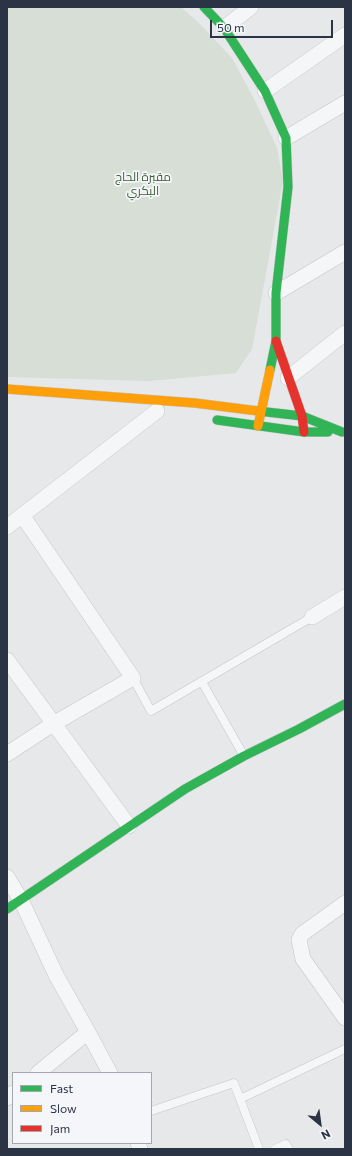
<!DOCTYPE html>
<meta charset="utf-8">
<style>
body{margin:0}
#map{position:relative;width:352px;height:1156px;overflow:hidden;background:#e6e8ea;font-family:Commissioner,sans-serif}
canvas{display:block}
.frame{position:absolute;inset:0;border:8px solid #2b3445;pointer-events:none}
.legend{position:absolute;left:12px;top:1072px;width:140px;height:72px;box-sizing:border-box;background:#f4f6f9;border:1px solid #a4a8b1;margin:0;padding:5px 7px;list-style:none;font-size:12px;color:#2b3445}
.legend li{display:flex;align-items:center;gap:8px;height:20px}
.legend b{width:20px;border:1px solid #a4a8b1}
.north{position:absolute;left:300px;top:1104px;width:40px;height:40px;-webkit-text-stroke:3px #f4f6f9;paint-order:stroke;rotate:151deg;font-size:11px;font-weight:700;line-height:16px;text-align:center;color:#2b3445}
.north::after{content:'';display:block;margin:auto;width:14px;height:18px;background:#2b3445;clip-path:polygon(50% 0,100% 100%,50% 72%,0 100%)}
.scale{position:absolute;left:210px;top:20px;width:123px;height:18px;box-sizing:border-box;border:2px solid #2b3445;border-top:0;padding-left:5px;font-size:12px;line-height:14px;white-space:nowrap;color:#2b3445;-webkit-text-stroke:3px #f4f6f9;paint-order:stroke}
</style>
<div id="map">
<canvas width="352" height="1156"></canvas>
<div class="frame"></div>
<ul class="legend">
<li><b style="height:5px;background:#30b455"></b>Fast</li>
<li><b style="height:5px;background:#ff9f0a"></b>Slow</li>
<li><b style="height:5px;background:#e5322d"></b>Jam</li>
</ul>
<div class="north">N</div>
<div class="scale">50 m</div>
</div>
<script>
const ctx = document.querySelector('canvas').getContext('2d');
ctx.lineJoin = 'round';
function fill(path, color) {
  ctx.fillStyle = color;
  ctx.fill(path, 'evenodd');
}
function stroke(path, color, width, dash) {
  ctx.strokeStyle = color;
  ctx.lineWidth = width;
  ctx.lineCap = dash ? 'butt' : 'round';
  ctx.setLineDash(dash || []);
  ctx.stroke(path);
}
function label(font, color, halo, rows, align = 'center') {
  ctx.font = font + ' Commissioner,Cairo,sans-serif';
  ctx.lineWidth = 3.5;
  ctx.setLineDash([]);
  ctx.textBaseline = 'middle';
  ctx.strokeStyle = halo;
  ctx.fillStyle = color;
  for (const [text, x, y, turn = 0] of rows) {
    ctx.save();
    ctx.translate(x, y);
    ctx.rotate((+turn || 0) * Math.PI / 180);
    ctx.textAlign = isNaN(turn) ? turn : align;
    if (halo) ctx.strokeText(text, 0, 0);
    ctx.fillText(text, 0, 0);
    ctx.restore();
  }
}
const green = new Path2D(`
 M7,7H181L199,23L232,58L254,99L277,148L283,181L252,349L236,373L149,381L7,377Z`);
const lane = new Path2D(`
 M133,678L151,711L312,617
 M202,682L244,756
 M240,1099L345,1049
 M151,1111L234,1083L259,1149
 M275,1149L286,1144L289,1149`);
const street = new Path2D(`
 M224,28L251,7
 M265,91L345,35
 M286,138L345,103
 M276,293L345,252
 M288,378L345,333
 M7,527L157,411
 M312,617L345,597
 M7,660L129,826
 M7,754L53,724L133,678L22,515
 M7,877L21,900L56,975L88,1032L38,1073
 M345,903L302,934L299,940L303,959L345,1018
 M88,1032L110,1073
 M7,1098L13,1093
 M138,1143L140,1149`);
const fast = new Path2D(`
 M204,7L224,28L265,91L286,138L288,187L276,293V341L270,370
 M258,411L302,416L342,432
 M217,420L304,432H328
 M7,909L185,789L244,756L299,729L345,704`);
const slow = new Path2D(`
 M7,389L195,403L258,411
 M258,426L270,370`);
const jam = new Path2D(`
 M276,341L302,416L304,432`);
const parkNames = [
 ["مقبرة الحاج",143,177],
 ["البكري",143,191]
];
fill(green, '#d6ded6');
stroke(lane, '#c4c6c8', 9);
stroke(street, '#c4c6c8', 16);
stroke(fast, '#c4c6c8', 10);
stroke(slow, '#c4c6c8', 10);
stroke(jam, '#c4c6c8', 10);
stroke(lane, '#f5f6f7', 8);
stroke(street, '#f5f6f7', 15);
stroke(fast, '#30b455', 9);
stroke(slow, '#ff9f0a', 9);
stroke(jam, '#e5322d', 9);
label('12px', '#3f6138', '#f4f6f9', parkNames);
</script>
